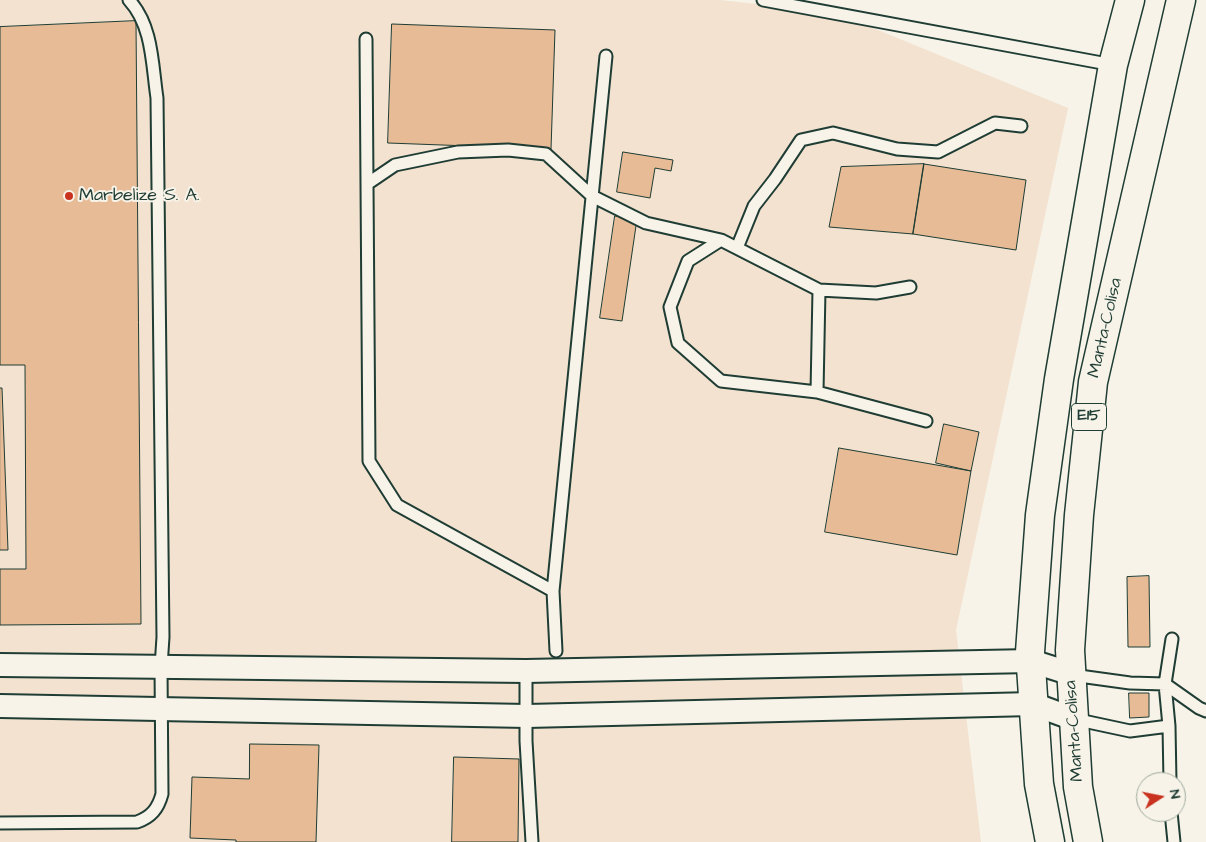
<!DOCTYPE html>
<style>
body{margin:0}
#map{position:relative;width:1206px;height:842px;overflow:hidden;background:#f7f3e8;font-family:"Architects Daughter",sans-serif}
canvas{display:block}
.north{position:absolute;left:1136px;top:772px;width:50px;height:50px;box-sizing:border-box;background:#f7f3e8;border:1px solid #a1aaa0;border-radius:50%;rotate:79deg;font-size:14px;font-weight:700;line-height:20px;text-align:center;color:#1f3d34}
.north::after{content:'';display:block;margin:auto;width:18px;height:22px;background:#c8321e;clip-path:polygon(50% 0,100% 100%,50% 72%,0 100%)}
</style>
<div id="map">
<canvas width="1206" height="842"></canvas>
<div class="north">N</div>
</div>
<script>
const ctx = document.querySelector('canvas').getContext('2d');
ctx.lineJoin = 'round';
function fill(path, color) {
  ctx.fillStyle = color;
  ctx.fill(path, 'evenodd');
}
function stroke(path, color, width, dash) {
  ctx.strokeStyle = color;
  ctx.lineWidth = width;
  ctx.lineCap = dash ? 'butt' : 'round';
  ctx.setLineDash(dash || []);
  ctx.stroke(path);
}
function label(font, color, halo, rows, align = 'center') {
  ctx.font = font + ' "Architects Daughter",sans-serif';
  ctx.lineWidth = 4;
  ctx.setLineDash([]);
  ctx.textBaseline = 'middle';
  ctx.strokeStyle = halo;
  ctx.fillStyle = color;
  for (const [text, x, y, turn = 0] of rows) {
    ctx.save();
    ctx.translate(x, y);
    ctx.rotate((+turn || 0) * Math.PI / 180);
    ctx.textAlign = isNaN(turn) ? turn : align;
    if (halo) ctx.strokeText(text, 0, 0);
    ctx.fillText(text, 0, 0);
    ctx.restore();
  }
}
const built = new Path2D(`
 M0,0H719L834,12L1068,108L956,630L981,842H0Z`);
const building = new Path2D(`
 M136,21L141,624L0,625V569H26L25,365H0V27Z
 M392,24L555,30L551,149L388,143Z
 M623,152L673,160L671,171L655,168L650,198L617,192Z
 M924,164L1026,180L1016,250L913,234Z
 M924,164L913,234L829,227L841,167Z
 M615,216L637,219L622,321L600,318Z
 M0,388H2L8,550H0Z
 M944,424L979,432L971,471L936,463Z
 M839,448L971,471L957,555L825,532Z
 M1149,576L1150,647H1128L1127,577Z
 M1129,693H1149V717L1130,718Z
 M250,744L319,745L316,842H236V840L190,838L192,777L249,779Z
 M454,757L519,759L518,842H452Z`);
const service = new Path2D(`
 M763,0L1113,65
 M366,39L367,184
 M721,240L688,261L670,307L678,343L721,381L817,392L926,421
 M737,248L754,206L775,179L801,140L833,133L897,149L938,152L995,123L1021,126
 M817,392L819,290
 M553,591L606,56
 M556,651L553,591L397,505L369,461L367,184L395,165L458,152L508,150L546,154L592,196L646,223L721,240L819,290L876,293L910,287
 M526,671V741L532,842
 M1072,675L1130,683L1165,684L1172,639
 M1074,719L1130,731L1169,726L1165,684L1199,708L1206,711
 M1169,726L1170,782
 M1171,812L1174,842
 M0,823L137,822C151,817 158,809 162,794L161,667L163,637L157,98C152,65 153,26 129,0`);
const minor = new Path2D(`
 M0,665L526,671L1031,661L1072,674
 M0,706L527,716L1033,704L1074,719`);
const trunk = new Path2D(`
 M1050,842L1039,784L1030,652L1040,515L1059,379L1113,65L1130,0
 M1088,842L1078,787L1070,650L1079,515L1093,382L1181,0`);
const markers = [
 [69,196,5,"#c8321e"]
];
const shields = [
 [1089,417,35]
];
const shieldNames = [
 ["E15",1089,417]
];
const poiNames = [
 ["Marbelize S. A.",79,196]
];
const streetNames = [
 ["Manta-Colisa",1106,328,-77],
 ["Manta-Colisa",1075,731,-94]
];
fill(built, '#f2e2cf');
fill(building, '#e6bb96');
stroke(building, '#1f3d34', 1);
stroke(service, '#1f3d34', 15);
stroke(minor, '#1f3d34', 26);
stroke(trunk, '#1f3d34', 31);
stroke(service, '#f7f3e8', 11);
stroke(minor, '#f7f3e8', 22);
stroke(trunk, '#f7f3e8', 28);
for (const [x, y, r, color] of markers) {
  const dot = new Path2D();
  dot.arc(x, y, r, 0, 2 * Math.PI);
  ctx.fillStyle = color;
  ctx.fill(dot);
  stroke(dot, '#f7f3e8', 2);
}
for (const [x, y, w] of shields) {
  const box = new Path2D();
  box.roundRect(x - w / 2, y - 13.5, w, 27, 4);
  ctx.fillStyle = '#f7f3e8';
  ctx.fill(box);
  stroke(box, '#1f3d34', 1);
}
label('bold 16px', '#1f3d34', null, shieldNames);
label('18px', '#1f3d34', '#f7f3e8', poiNames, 'left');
label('18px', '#1f3d34', '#f7f3e8', streetNames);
</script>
